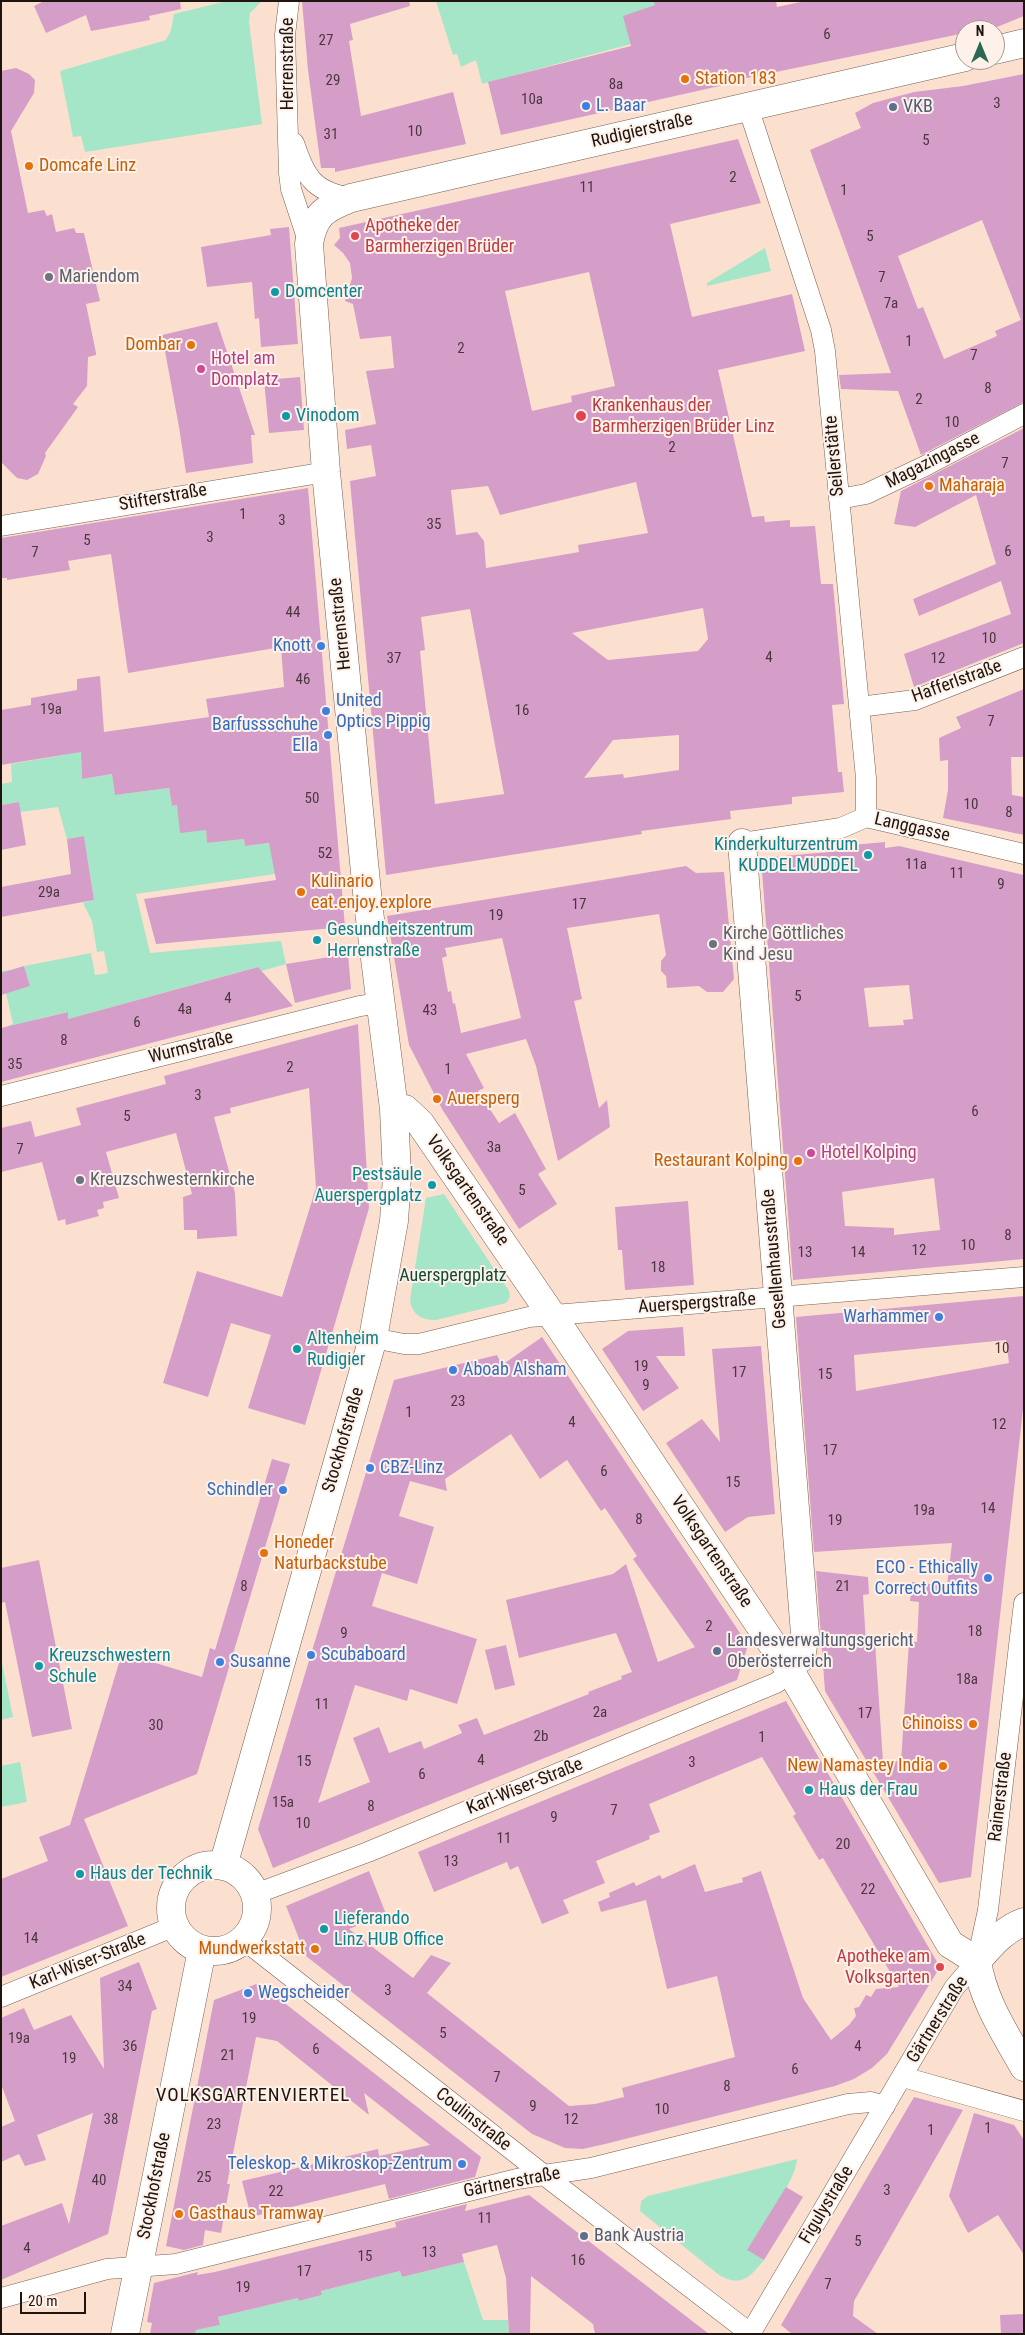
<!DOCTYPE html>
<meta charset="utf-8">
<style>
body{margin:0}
#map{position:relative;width:1025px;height:2335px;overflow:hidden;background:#fce0cf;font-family:"Roboto Condensed",sans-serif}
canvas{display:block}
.frame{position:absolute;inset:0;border:2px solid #1e150f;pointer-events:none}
.north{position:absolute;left:955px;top:20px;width:50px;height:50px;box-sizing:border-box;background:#fdf1ea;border:1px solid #a49992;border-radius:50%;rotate:0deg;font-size:14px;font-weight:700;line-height:20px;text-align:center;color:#1e150f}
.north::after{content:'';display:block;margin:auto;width:18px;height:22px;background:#2b6853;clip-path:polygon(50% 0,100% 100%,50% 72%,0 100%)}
.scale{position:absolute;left:20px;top:2292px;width:66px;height:22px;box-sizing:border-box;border:2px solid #1e150f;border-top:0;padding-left:6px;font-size:15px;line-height:18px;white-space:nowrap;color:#1e150f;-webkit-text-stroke:4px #fdf1ea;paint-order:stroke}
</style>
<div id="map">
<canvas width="1025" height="2335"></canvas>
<div class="frame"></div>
<div class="north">N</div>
<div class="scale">20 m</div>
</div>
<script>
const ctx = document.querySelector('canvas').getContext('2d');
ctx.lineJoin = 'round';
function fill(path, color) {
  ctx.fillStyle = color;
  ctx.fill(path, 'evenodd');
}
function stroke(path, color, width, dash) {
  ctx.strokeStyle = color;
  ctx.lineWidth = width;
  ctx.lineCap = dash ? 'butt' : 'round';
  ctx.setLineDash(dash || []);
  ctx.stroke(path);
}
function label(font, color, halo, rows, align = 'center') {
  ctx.font = font + ' "Roboto Condensed",sans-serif';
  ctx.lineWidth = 4;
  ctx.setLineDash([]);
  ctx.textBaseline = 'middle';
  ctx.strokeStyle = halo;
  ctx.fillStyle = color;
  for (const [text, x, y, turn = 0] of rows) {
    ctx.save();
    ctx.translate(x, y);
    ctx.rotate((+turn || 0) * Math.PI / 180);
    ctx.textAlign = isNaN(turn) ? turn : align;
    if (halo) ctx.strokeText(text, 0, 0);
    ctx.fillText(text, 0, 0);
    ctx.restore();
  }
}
const green = new Path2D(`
 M227,1H262L250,13L249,22L262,124L85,152L81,136L73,137L60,71L166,40L171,30L174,14Z
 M436,1H653L655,5L624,16L631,44L482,84L476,60L461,67L457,54L453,55Z
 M765,248L771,271L707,286V283Z
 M79,715L82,779L112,774L115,795L169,788L172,806L223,800L206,830L207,843L244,839L245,846L297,840L282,856L275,874L136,894L150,953L281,941L286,964L261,971L257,967L68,1019V1012L37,1019L10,1034L8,1026L13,1024L1,971L13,970L20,989L30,986L24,966L91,953L95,975L108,973L104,951L97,952L92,921L83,903L94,900L84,836L67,839L58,807L20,812L19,802L1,805V784L12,782L11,764L64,755Z
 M444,1194L509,1291L510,1297L506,1303L436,1320C422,1320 412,1315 410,1300L426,1198Z
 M1,1658L13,1717L1,1720Z
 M20,1762L27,1802L1,1807V1766Z
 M797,2159C797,2179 759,2231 748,2250L764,2260C750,2277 741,2288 719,2275L640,2211L641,2201L648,2196Z
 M464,2262L483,2320H508L509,2334H195L196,2330L220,2325L218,2317L298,2298L300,2301L322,2295L321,2291L400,2271L402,2277Z`);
const building = new Path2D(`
 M44,1H180L181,9L149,16L150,20L91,31L86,15L46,33L34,6Z
 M302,1H409L410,6L350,24L353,40L349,41L361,116L453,92L466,144L335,172V168H321L308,70Z
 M653,1H776L777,7L805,1H1024V16L997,27L965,30V33L742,79V81L501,135L488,82L631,46L623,16L655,5Z
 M16,68L29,74L35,80L34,93L11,131L28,213L44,210L47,216L52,214L56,232L74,228L76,233H84L100,301L86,304L96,353V355L88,357L87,386L73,404L78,407L45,453L46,456L38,474L27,480L17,478L1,462V71Z
 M1024,74V402L921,455L898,391L841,389L839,375L891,373L810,150L861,128L855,113L873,103L914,92L963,86ZM982,220L1021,320L995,331L997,336L944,359L923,307L918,309L898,256Z
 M738,139L761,203L670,224L692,317L792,294L805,351L718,370L752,517L764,516L765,522L790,520V527L815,526L821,584H833L844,704L832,705L838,772H842L844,792L792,797V804L730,811L731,819L641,831L642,834L386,875L350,481L376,476L371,445L347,449L345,430L376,424L366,371L394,368L391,336L360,339L353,304L345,301L352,278L350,263L343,253L334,245L340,238L339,228ZM589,272L615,386L571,396L572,402L532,411L505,291ZM636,482L648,533L578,545L579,552L486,568L484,541L477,532L456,535L451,490L488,486L500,515ZM703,608L708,639L698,651L608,660L572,633ZM470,609L504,794L435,804L420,651L425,650L421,617ZM679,735V770L624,778L623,774L584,778L613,740Z
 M289,227L298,344L261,347L259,318L255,319L252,282L207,287L201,247L271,235L270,229Z
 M217,322L255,435H251L253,463L186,473L179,427L162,335Z
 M300,377L304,430L269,433L264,380Z
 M1024,428V643L914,687L904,654L1011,614L1001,581L919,616L913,599L996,564L976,495L915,527L894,524L901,491Z
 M308,488L345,927L156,944L144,899L276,880L269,843L245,846L244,839L207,843L206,830L180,833L177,805L172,806L169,788L115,795L112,774L82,779L81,752L1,765V710L31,705V698L77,690V679L100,676L104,732L209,717L206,699L284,687L281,647L128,673L111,554L68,561L70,570L7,580V578H1V538Z
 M1024,689V757H1011L1012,795L1024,797V835L943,818L948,790V760L940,761L939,738L961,728L956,717Z
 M19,802L26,845L1,850V805Z
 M84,836L94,900L1,917V887L71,874L67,839Z
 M885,842V848L899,846L1024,875V1259L793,1280L761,858L852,850V845ZM909,985L913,1019L903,1020L904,1025L869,1027L864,988ZM934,1178L940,1230L894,1235V1228L845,1226L842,1192Z
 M686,866L696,873L724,872L734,979L723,992H707L699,986L667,988L666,976L661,971V961L666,955L659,914L567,928L582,999L574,1001L599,1108L607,1100L610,1127L558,1161L536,1066L526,1039L466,1054L484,1088L478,1091L499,1123L515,1113L546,1169L538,1174L557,1204L519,1229L442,1109L409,1045L387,916ZM502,938L521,1018L461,1033L455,1003L453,1004L451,991L448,992L442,958L447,956L445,948Z
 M348,954L351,989L295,1003L286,964Z
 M24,966L30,986L1,995V973Z
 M258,967L293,1006L1,1082V1028L68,1012V1019Z
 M358,1024L369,1208L305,1425L248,1408L271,1335L231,1323L208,1397L163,1383L197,1271L282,1297L316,1188L309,1088L230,1108L231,1113L214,1117L235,1193L237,1236L197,1239V1230H184L183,1197L192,1194L176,1133L106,1152L119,1198L103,1202L104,1208L97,1210L99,1216L66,1225L65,1219L58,1221L42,1162L1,1172V1128L31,1121L35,1137L81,1125L76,1108L166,1084L164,1076Z
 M688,1201L694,1285L625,1290L622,1250H618L615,1207Z
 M1024,1296V1400L971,1877L939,1883L825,1691L816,1571L868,1577L869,1594L863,1595L866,1643L875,1642L883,1761H901L909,1642H917L919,1602L910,1601L912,1582L947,1586L952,1543L814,1552L796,1317ZM1006,1340L1009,1363L856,1391L854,1355Z
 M683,1327L685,1356H656L679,1388L643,1411L602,1349L628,1331Z
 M542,1337L748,1645L737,1680L273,1868L258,1829L394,1380L497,1355L502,1365ZM511,1434L540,1479L567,1460L601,1511L605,1508L637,1556L633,1559L695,1647L658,1662L626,1564L613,1574L506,1600L519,1658L616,1633L632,1672L621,1676L622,1679L588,1692L589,1694L484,1735L477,1718L458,1725L462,1733L424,1749L421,1741L389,1753L379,1727L353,1738L370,1782L318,1803L355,1685L407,1701L410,1689L457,1704L477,1639L372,1606L382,1573L417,1584L434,1527L399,1516L410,1481L447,1491L445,1479Z
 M761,1346L775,1514L748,1517L725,1532L666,1443L702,1419L720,1442L712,1349Z
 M272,1459L290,1464L197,1774L84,1819L128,1926L1,1977V1879L48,1861L39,1837L70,1825L122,1653L202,1677L210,1648L215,1650Z
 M39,1560L72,1729L32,1737L5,1602L1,1603V1568Z
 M506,1645L515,1685L495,1690L485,1650Z
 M786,1701L940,1967L887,2054L872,2068L854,2079L835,2086L605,2144L583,2149L565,2148L532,2134L306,1956L286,1906L369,1871L386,1914L349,1929L413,1978L431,1955L451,1963L427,1993L569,2106L595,2104L624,2097L622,2088L735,2057L717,1976L667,1989L646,1900L601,1912L598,1902L610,1897L609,1893L634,1882L636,1886L660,1875L662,1879L695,1864L705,1892L743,1882L742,1878L761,1871L803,1998L831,2040L849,2025L856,2016L854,2008L859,2007L866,1995L871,1997L876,1989L899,1987L823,1858L819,1860L793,1816L796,1814L762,1757L649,1804L660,1832L649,1836L650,1839L596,1861L605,1883L563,1900L569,1913L542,1924L518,1866L510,1870L507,1862L434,1892L418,1852Z
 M139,1962L157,2009L152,2011L108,2234L1,2280V2226L62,2203L69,2224L93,2113L37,2135L46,2160L25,2166L19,2154L1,2162V2127L15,2121L1,2084V2018L24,2008L34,2030L71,2015L104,2069L100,1978Z
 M259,1983L481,2157L475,2177L389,2199L385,2184L251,2217L242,2181L378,2149L379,2156L430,2145L364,2093L369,2115L277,2041L256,2037L227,2184H230L221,2233L205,2230L203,2245L184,2250L166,2246L214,2000Z
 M914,2097L963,2110L854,2301L853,2316L878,2334H792L781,2325Z
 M974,2113L1014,2125L1024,2140V2255L998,2215L968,2233L949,2196Z
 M786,2187L803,2197L764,2260L747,2250Z
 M529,2195L709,2334H595L593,2324L531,2276L530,2334H509L506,2278L497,2245L462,2254L464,2262L402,2277L400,2271L321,2291L322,2295L299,2301L298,2298L218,2317L220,2325L196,2330L195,2334H150L152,2323L147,2322L154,2283L198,2272L197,2275L215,2272L396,2227L395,2222L467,2204L465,2211Z
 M1024,2314V2333L1001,2334L1000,2315Z`);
const street = new Path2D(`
 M289,1L285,35L289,173L291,189L309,244
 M748,107L821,330L825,351L866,778V817
 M294,143C306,177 312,191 351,198
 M839,499L866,494L925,466L1024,414
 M1,526L326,472
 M859,707L915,700L1024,657
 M742,843L841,828L866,817L1024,854
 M1,1096L360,1006L381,1003
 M373,1338L404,1344H419L529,1317L1024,1277
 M255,1894L368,1852L776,1683L791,1672L798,1662
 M244,1940L544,2175L751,2334
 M1,1997L175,1926
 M903,2077L1024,2111
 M1,2298L107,2269L176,2264L517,2179L591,2168L848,2104L871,2102L885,2106
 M750,2334L954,1988L977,1961L988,1910L1024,1603`);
const secondary = new Path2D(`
 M995,50L1024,43
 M742,843L805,1634L801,1658
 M394,1109H405L420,1123L566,1336L791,1672L950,1944L977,1961
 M171 1908a43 43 0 1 1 86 0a43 43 0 1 1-86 0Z
 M223,1866L373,1338L394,1221L397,1177L394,1109L368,903L326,472L309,244C314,214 324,209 351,198L965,57
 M977,1961C983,2001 1005,2033 1024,2067
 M977,1961C991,1945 1004,1929 1024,1922
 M125,2334L202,1950`);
const markers = [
 [685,79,5,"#e8710a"],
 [586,106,5,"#3f7fe0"],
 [893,107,5,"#5c6f8a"],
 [29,166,5,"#e8710a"],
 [355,236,5,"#e0444e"],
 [49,277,5,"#6b7280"],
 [275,292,5,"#0f9aa8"],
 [191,345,5,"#e8710a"],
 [201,369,5,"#d1479c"],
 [286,416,5,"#0f9aa8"],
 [581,416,6,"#e0444e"],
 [929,486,5,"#e8710a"],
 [321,646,5,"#3f7fe0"],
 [326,711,5,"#3f7fe0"],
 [328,735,5,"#3f7fe0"],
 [868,855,5,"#0f9aa8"],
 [301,892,5,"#e8710a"],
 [317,940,5,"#0f9aa8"],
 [713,944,5,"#6b7280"],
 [437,1099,5,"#e8710a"],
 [811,1153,5,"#d1479c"],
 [798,1161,5,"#e8710a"],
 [80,1180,5,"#6b7280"],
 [432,1185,5,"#0f9aa8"],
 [939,1317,5,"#3f7fe0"],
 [297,1349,5,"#0f9aa8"],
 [453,1370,5,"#3f7fe0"],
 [370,1468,5,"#3f7fe0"],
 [283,1490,5,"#3f7fe0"],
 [264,1553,5,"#e8710a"],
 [988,1578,5,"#3f7fe0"],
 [717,1651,5,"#5c6f8a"],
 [311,1655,5,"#3f7fe0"],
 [220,1662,5,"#3f7fe0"],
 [39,1666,5,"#0f9aa8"],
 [973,1724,5,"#e8710a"],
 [943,1766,5,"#e8710a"],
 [809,1790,5,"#0f9aa8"],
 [80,1874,5,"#0f9aa8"],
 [324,1929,5,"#0f9aa8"],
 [315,1949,5,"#e8710a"],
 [940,1967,5,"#e0444e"],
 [248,1993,5,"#3f7fe0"],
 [462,2164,5,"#3f7fe0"],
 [179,2214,5,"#e8710a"],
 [584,2236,5,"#5c6f8a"]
];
const numberNames = [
 ["6",827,35],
 ["27",326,41],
 ["29",333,81],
 ["8a",616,85],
 ["10a",532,100],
 ["3",997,104],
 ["10",415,132],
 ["31",331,135],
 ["5",926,141],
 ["2",733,178],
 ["11",587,188],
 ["1",844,191],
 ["5",870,237],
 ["7",882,278],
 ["7a",891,304],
 ["1",909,342],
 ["2",461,349],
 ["7",974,356],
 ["8",988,389],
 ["2",919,400],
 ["10",952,423],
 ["2",672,448],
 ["7",1005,464],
 ["1",243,515],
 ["3",282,521],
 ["35",434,525],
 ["3",210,538],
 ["5",87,541],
 ["6",1008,552],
 ["7",35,553],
 ["44",293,613],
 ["10",989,639],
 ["4",769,658],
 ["37",394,659],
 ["12",938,659],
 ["46",303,680],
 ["19a",51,710],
 ["16",522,711],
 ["7",991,722],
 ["50",312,799],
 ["10",971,805],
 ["8",1009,813],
 ["52",325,854],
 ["11a",916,865],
 ["11",957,874],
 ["9",1001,885],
 ["29a",49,893],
 ["17",579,905],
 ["19",496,916],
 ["5",798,997],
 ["4",228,999],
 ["4a",185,1010],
 ["43",430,1011],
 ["6",137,1023],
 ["8",64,1041],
 ["35",15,1065],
 ["2",290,1068],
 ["1",448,1070],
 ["3",198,1096],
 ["6",975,1112],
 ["5",127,1117],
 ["3a",494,1148],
 ["7",20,1150],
 ["5",522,1191],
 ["8",1008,1236],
 ["10",968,1246],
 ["12",919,1251],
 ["13",805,1253],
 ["14",858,1253],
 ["18",658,1268],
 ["10",1002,1349],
 ["19",641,1367],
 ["17",739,1373],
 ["15",825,1375],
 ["9",646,1386],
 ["23",458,1402],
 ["1",409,1413],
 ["4",572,1423],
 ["12",999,1425],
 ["17",830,1451],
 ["6",604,1472],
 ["15",733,1483],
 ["14",988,1509],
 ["19a",924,1511],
 ["8",639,1520],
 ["19",835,1521],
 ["8",244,1587],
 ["21",843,1587],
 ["2",709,1627],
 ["18",975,1632],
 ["9",344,1634],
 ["18a",967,1680],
 ["11",322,1705],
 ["2a",600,1713],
 ["17",865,1714],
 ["30",156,1726],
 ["2b",541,1737],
 ["1",762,1738],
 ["4",481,1761],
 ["15",304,1762],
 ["3",692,1763],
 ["6",422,1775],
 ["15a",283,1803],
 ["8",371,1807],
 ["7",614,1811],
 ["9",554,1818],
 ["10",303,1824],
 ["11",504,1839],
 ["20",843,1845],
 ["13",451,1862],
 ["22",868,1890],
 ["14",31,1939],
 ["34",125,1987],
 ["3",388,1991],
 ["19",249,2019],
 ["5",443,2034],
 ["19a",19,2039],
 ["36",130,2047],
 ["4",858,2047],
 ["6",316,2050],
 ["21",228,2056],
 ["19",69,2059],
 ["6",795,2070],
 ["7",497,2078],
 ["8",727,2087],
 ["9",533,2107],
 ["10",662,2110],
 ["38",111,2120],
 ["12",571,2120],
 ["23",214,2125],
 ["1",988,2129],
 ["1",931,2131],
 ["25",204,2178],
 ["40",99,2181],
 ["3",887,2191],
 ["22",276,2192],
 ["11",485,2219],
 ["5",858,2242],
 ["4",27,2249],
 ["13",429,2253],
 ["15",365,2257],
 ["16",578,2261],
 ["17",304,2272],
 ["7",828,2285],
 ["19",243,2288]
];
const streetNames = [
 ["Herrenstraße",288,64,-90],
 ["Rudigierstraße",642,131,-13],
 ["Seilerstätte",835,456,-95],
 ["Magazingasse",933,461,-27],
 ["Stifterstraße",163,498,-10],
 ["Herrenstraße",341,624,-96],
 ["Hafferlstraße",957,682,-20],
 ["Langgasse",912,828,13],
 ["Wurmstraße",191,1048,-14],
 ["Volksgartenstraße",467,1191,55],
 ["Gesellenhausstraße",775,1259,-95],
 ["Auerspergstraße",697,1304,-4],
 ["Stockhofstraße",344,1440,-74],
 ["Volksgartenstraße",711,1552,56],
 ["Karl-Wiser-Straße",525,1787,-22],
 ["Rainerstraße",1001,1797,-83],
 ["Karl-Wiser-Straße",88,1962,-22],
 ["Gärtnerstraße",938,2020,-58],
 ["Coulinstraße",473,2120,38],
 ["Gärtnerstraße",512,2183,-11],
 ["Stockhofstraße",155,2186,-79],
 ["Figulystraße",827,2205,-59]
];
const foodNames = [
 ["Station 183",695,79],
 ["Domcafe Linz",39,166],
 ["Dombar",181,345,"right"],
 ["Maharaja",939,486],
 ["Kulinario",311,882],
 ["eat.enjoy.explore",311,903],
 ["Auersperg",447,1099],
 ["Restaurant Kolping",788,1161,"right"],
 ["Honeder",274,1543],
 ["Naturbackstube",274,1564],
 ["Chinoiss",963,1724,"right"],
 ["New Namastey India",933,1766,"right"],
 ["Mundwerkstatt",305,1949,"right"],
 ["Gasthaus Tramway",189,2214]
];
const shopNames = [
 ["L. Baar",596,106],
 ["Knott",311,646,"right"],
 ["United",336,701],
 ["Optics Pippig",336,722],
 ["Barfussschuhe",318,725,"right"],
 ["Ella",318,746,"right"],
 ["Warhammer",929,1317,"right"],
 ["Aboab Alsham",463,1370],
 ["CBZ-Linz",380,1468],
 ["Schindler",273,1490,"right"],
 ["ECO - Ethically",978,1568,"right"],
 ["Correct Outfits",978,1589,"right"],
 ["Scubaboard",321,1655],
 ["Susanne",230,1662],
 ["Wegscheider",258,1993],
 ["Teleskop- & Mikroskop-Zentrum",452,2164,"right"]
];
const serviceNames = [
 ["VKB",903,107],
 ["Landesverwaltungsgericht",727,1641],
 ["Oberösterreich",727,1662],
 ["Bank Austria",594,2236]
];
const healthNames = [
 ["Apotheke der",365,226],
 ["Barmherzigen Brüder",365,247],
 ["Krankenhaus der",592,406],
 ["Barmherzigen Brüder Linz",592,427],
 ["Apotheke am",930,1957,"right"],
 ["Volksgarten",930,1978,"right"]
];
const worshipNames = [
 ["Mariendom",59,277],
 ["Kirche Göttliches",723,934],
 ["Kind Jesu",723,955],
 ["Kreuzschwesternkirche",90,1180]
];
const cultureNames = [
 ["Domcenter",285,292],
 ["Vinodom",296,416],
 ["Kinderkulturzentrum",858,845,"right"],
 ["KUDDELMUDDEL",858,866,"right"],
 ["Gesundheitszentrum",327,930],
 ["Herrenstraße",327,951],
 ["Pestsäule",422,1175,"right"],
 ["Auerspergplatz",422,1196,"right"],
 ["Altenheim",307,1339],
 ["Rudigier",307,1360],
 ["Kreuzschwestern",49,1656],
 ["Schule",49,1677],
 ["Haus der Frau",819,1790],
 ["Haus der Technik",90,1874],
 ["Lieferando",334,1919],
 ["Linz HUB Office",334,1940]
];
const hotelNames = [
 ["Hotel am",211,359],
 ["Domplatz",211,380],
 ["Hotel Kolping",821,1153]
];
const parkNames = [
 ["Auerspergplatz",453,1276]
];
const neighbourhoodNames = [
 ["VOLKSGARTENVIERTEL",253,2096]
];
fill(green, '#a4e6c7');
fill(building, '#d59ec9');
stroke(street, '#785f50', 21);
stroke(secondary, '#785f50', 29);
stroke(street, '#fff', 20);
stroke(secondary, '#fff', 28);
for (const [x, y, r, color] of markers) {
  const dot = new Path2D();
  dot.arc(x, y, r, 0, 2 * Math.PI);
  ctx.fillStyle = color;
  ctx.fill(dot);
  stroke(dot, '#fdf1ea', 2);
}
label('15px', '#4c373e', null, numberNames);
label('18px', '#1e150f', '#fdf1ea', streetNames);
label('18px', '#c56008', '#fdf1ea', foodNames, 'left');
label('18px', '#366cbe', '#fdf1ea', shopNames, 'left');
label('18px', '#4e5e75', '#fdf1ea', serviceNames, 'left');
label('18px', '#be3a42', '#fdf1ea', healthNames, 'left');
label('18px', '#5b616d', '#fdf1ea', worshipNames, 'left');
label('18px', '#0d838f', '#fdf1ea', cultureNames, 'left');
label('18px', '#b23c85', '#fdf1ea', hotelNames, 'left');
label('18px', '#104b35', '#fdf1ea', parkNames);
ctx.letterSpacing = '1px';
label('19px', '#1e150f', '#fdf1ea', neighbourhoodNames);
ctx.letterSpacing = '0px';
</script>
